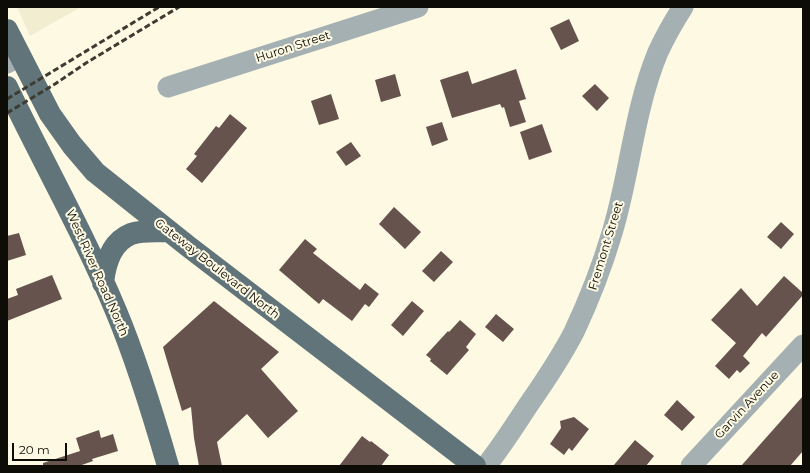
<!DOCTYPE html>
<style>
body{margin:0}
#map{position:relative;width:810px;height:473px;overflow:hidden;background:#fdf9e3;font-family:Montserrat,sans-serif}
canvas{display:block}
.frame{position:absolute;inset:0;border:8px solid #0d0c06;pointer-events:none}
.scale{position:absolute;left:12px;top:443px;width:55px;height:18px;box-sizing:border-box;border:2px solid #0d0c06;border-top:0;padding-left:5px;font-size:12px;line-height:14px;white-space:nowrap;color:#0d0c06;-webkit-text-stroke:3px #fdf9e3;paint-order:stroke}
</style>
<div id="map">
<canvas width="810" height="473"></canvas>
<div class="frame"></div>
<div class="scale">20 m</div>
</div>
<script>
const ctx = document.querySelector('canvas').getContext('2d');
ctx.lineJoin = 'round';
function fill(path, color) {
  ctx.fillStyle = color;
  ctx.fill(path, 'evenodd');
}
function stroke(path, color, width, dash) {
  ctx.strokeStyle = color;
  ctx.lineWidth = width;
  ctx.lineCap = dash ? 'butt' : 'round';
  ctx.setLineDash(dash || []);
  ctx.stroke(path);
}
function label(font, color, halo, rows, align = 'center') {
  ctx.font = font + ' Montserrat,sans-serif';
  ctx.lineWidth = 4;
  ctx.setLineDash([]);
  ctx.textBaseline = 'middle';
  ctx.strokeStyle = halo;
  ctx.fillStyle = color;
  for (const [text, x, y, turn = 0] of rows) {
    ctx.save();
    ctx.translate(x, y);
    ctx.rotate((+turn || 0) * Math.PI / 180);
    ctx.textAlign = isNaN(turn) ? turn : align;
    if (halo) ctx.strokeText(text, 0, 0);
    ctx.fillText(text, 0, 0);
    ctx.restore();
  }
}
const built = new Path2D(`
 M17,7H81L30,36Z`);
const building = new Path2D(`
 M569,19L579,41L561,50L550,28Z
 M516,69L526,99L519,101L526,122L510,127L504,107L502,108L500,104L452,118L440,80L468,71L472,84Z
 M395,74L401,96L381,102L375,80Z
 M595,84L609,98L597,111L582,96Z
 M331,94L339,119L319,125L311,101Z
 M230,114L247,128L202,183L186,169L197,156L194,154L216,126L219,128Z
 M442,122L448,140L432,146L426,127Z
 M542,124L552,152L529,160L520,132Z
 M351,142L361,156L346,166L336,152Z
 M394,207L421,232L405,249L379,224Z
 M781,222L794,234L781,249L767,237Z
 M19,233L26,255L7,261V236Z
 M305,239L317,249L313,253L360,290L365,283L379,294L369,307L365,304L352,321L323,299L319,304L279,270Z
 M441,251L453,262L434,282L422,271Z
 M52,275L62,299L7,321V299L18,295L16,289Z
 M784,276L803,293V295L766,337L762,333L743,356L750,363L740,373L737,370L729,379L715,366L736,343L711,320L741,288L757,306Z
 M214,301L279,352L261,369L298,411L268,438L247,414L217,442L222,466H199L194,438L191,407L182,411L163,347Z
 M412,301L424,311L403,336L391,325Z
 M496,314L514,329L503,342L485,327Z
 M460,320L476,334L466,347L469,350L447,375L430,361L431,359L426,355L448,331L449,332Z
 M803,396V451L790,466H741Z
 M677,400L695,417L682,431L664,415Z
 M574,417L589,429L572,451L569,448L564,455L550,444L561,428L560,421Z
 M99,430L101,438L113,434L118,451L92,459L93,461L79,466H43V463L80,451L76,438Z
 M362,436L370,442L371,441L389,455L381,466H339Z
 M635,440L654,456L646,466H613Z`);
const minor = new Path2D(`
 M7,63L20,56
 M168,87L418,7
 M486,466C502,446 515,425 529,404C545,381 561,357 574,332C589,300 602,267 612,233C630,174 634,110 658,52C665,37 674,21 683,7
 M691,466L803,345`);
const major = new Path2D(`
 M7,30L50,114L72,145L95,172L189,247L475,466
 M7,87C43,162 84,234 116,311C137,361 153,414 168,466
 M103,283C105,264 111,242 131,234C143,230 156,232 168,231`);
const rail = new Path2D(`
 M7,99L159,7
 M7,113L55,84L86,63L179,7`);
const streetNames = [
 ["Huron Street",293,47,-18],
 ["Fremont Street",606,246,-73],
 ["Gateway Boulevard North",217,269,38],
 ["West River Road North",97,273,66],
 ["Garvin Avenue",747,405,-47]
];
fill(built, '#f2edd1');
fill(building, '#67534d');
stroke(minor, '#a5b0b3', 21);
stroke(major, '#61747a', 22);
stroke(rail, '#3d3b32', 3, [6, 3]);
label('12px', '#0d0c06', '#fdf9e3', streetNames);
</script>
